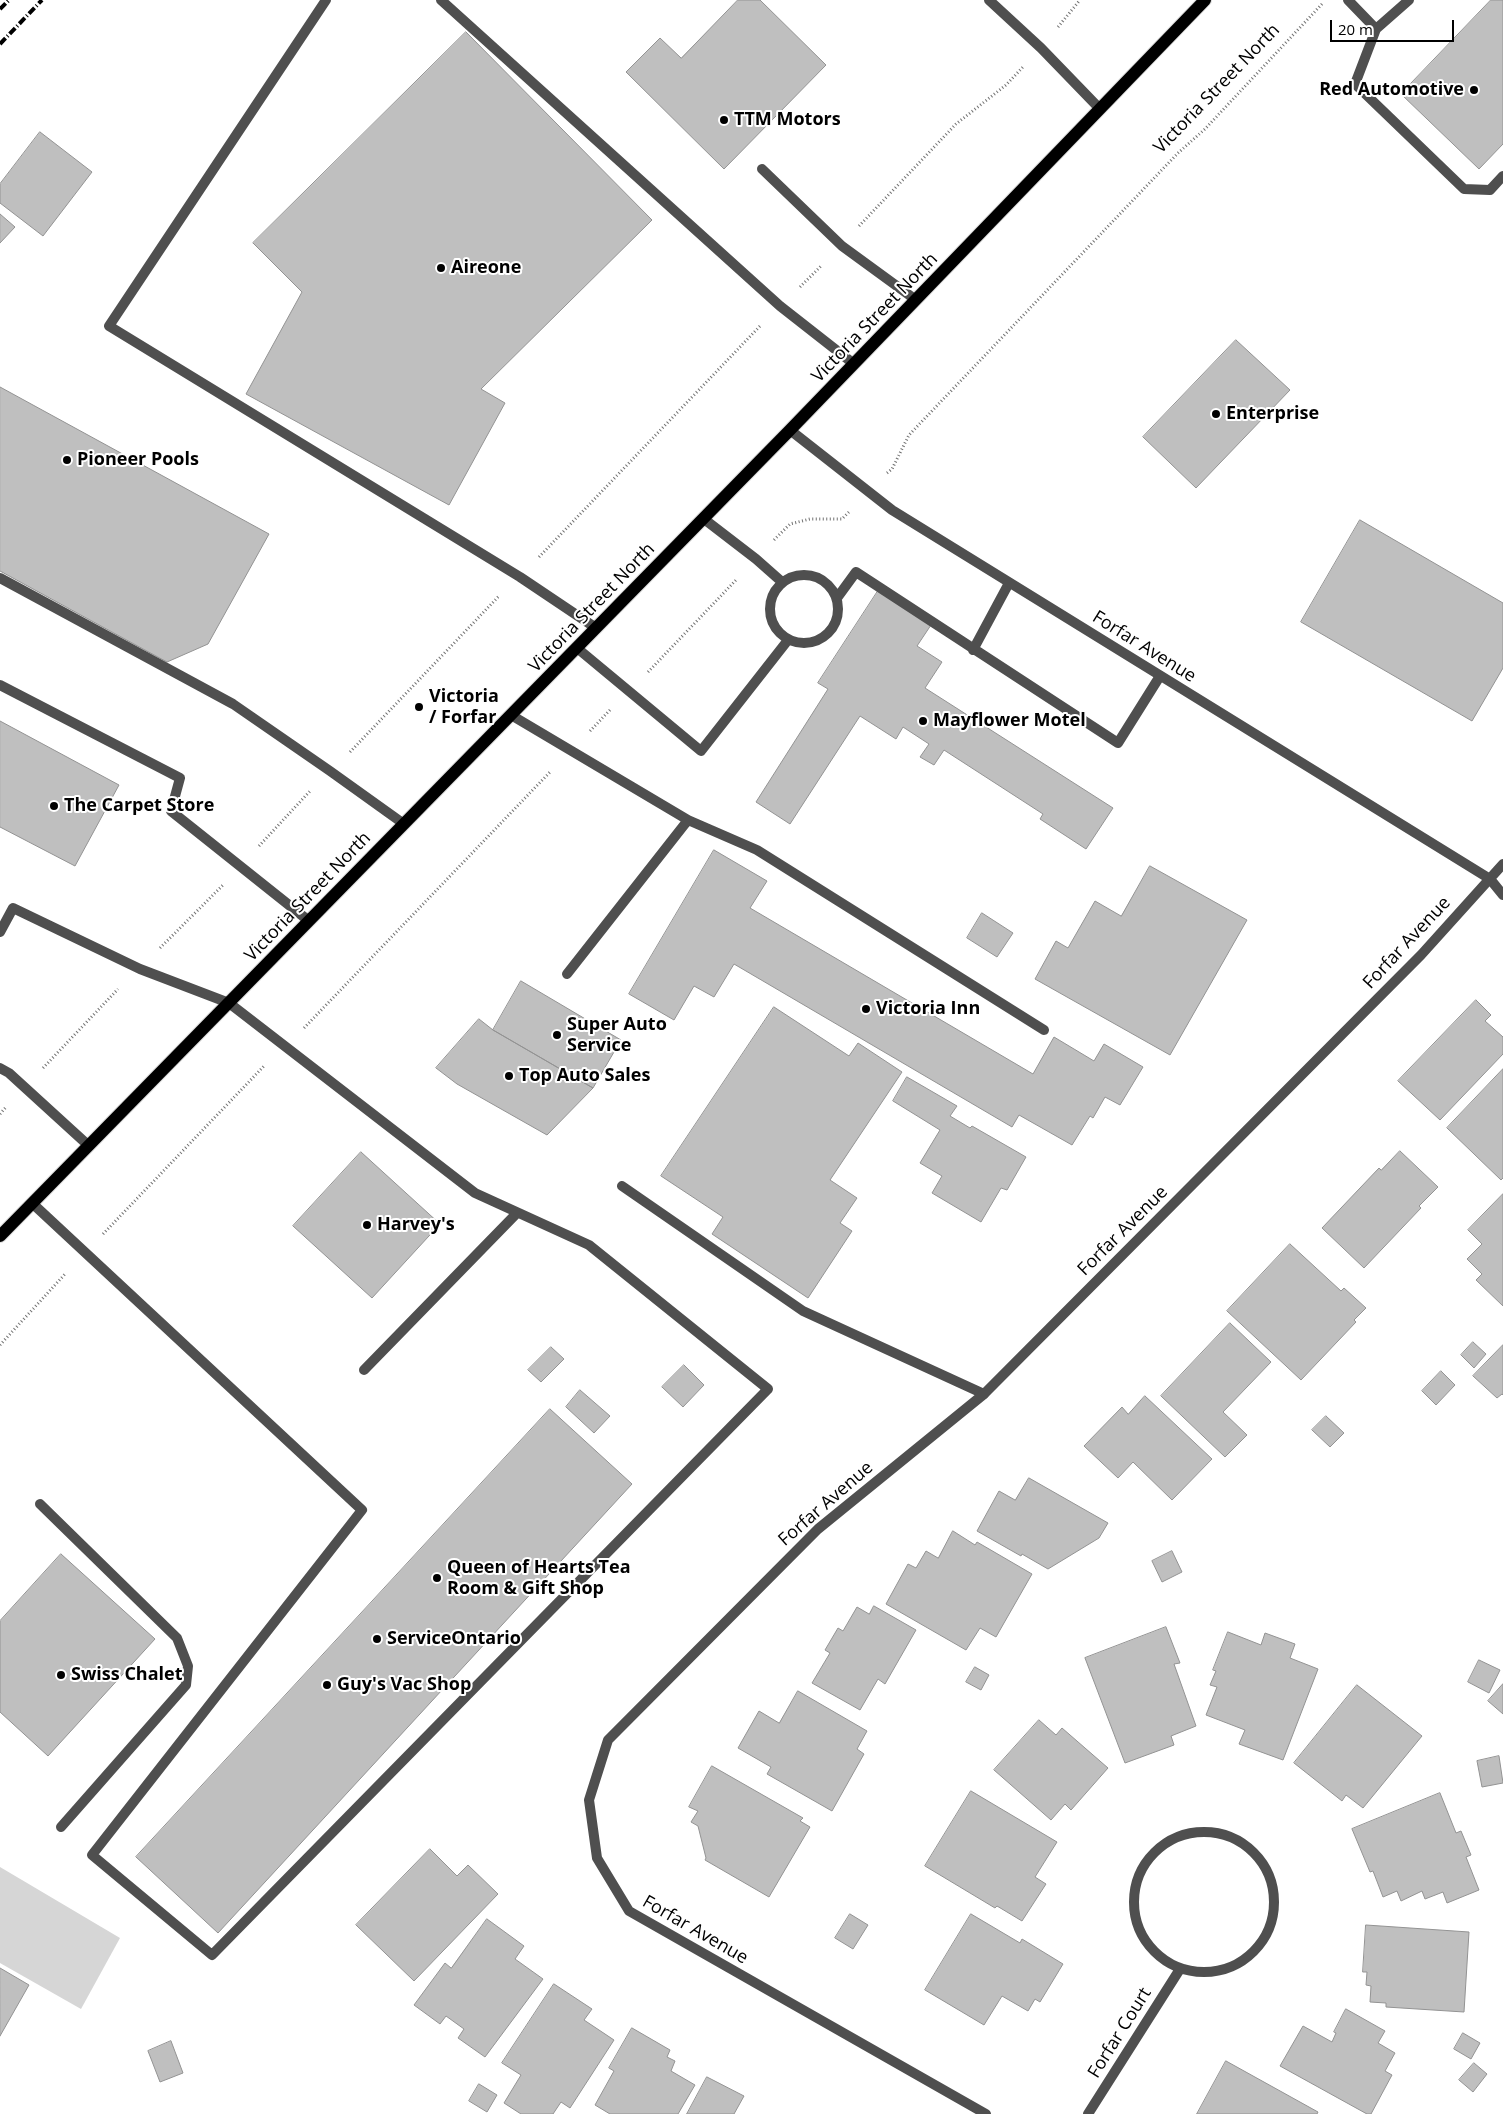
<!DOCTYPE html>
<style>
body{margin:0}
#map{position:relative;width:1503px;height:2114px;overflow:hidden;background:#fff;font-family:"Open Sans",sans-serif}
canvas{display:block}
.scale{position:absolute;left:1330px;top:20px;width:124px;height:22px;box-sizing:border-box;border:2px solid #000;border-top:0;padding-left:6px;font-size:15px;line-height:18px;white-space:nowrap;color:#000;-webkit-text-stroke:4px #fff;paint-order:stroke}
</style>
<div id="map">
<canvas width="1503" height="2114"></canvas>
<div class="scale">20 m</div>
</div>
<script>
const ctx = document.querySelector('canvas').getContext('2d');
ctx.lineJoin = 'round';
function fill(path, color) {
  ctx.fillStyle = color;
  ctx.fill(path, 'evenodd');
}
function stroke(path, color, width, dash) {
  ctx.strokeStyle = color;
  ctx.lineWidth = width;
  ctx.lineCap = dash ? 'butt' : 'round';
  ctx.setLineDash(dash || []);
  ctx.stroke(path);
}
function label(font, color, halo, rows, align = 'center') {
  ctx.font = font + ' "Open Sans",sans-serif';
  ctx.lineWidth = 4;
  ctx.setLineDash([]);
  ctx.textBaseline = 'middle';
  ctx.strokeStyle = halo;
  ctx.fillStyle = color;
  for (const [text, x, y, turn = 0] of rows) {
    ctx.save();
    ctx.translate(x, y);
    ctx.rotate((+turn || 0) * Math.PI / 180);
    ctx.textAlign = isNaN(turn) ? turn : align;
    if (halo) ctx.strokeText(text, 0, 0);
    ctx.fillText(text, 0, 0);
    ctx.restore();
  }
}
const green = new Path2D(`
 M0,1867L120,1938L81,2009L0,1963Z`);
const building = new Path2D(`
 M738,0H760L826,65L724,169L626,72L660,38L681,58Z
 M1491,0H1503V144L1479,169L1401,94Z
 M466,32L652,220L481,389L505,403L449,505L246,394L302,292L253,243Z
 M40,132L92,172L43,236L0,203V184Z
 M0,214L15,227L0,243Z
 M1236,340L1290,390L1196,488L1143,437Z
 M0,387L269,534L208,644L167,662L0,571Z
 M1360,520L1503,603V668L1472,721L1301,622Z
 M878,591L931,625L917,646L942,662L925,688L1113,808L1086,849L1040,819L1043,814L944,750L934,765L920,757L929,744L903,727L896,739L860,716L790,824L756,802L828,689L818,683Z
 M0,721L119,785L75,866L0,827Z
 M714,850L767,881L750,908L1033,1074L1054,1037L1094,1061L1104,1044L1143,1067L1120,1105L1105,1097L1093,1118L1090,1116L1072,1145L1019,1115L1012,1127L734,964L714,997L694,986L674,1020L629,994Z
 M1150,866L1247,920L1170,1055L1035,979L1056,941L1068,948L1095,901L1121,916Z
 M982,913L1013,933L997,957L967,938Z
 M521,981L621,1040L593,1088L493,1030Z
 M1476,1000L1491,1015L1485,1021L1503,1037V1054L1440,1120L1398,1081Z
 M774,1007L849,1056L858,1043L902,1072L830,1180L857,1198L840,1223L852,1231L808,1298L712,1234L723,1217L661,1176Z
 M479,1019L493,1030L593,1088L547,1135L457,1084L436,1068Z
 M1503,1069V1178L1501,1180L1447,1128Z
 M907,1077L957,1106L950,1116L970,1128L972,1126L1026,1157L1007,1190L1001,1188L981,1222L932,1193L942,1176L920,1163L940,1130L893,1101Z
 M1400,1151L1438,1187L1419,1206L1421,1208L1364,1268L1322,1228L1379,1168L1381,1170Z
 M361,1152L440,1224L372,1298L293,1226Z
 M1503,1194V1306L1476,1280L1482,1274L1467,1259L1482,1244L1468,1230Z
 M1290,1244L1341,1291L1344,1288L1366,1308L1354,1320L1356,1322L1301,1380L1227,1311Z
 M1230,1323L1271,1362L1223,1412L1247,1435L1225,1457L1161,1396Z
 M1473,1342L1486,1354L1474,1368L1461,1355Z
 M1503,1345V1395L1502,1394L1497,1398L1473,1376Z
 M551,1347L564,1359L541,1382L528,1370Z
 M684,1365L704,1385L683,1407L662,1387Z
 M1441,1371L1455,1385L1436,1405L1422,1391Z
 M580,1390L610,1416L594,1433L566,1407Z
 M1145,1396L1212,1459L1172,1500L1133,1462L1118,1478L1084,1446L1122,1407L1128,1414Z
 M550,1409L632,1484L218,1933L136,1857Z
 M1326,1416L1344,1433L1330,1447L1312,1430Z
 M1029,1478L1108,1523L1099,1538L1048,1569L1022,1554L1021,1556L977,1531L999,1491L1015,1500Z
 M953,1531L975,1545L977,1542L1032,1574L996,1637L980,1628L966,1650L886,1604L908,1564L916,1568L926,1551L938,1558Z
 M1172,1551L1182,1572L1162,1582L1152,1561Z
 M61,1554L155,1639L48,1756L0,1712V1621Z
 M874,1606L916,1630L885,1684L878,1679L860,1710L812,1683L830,1653L825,1650L838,1628L843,1631L857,1607L869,1614Z
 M1166,1627L1180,1663L1174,1664L1196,1726L1171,1736L1174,1745L1125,1763L1085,1658Z
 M1228,1632L1261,1645L1265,1633L1295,1644L1290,1658L1318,1669L1283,1760L1239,1744L1245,1730L1206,1715L1217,1687L1210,1685L1216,1671L1213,1670Z
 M1479,1660L1500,1670L1489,1693L1468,1682Z
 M975,1667L989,1675L981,1690L966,1682Z
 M1503,1684V1714L1488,1701Z
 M1357,1685L1422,1736L1363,1808L1346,1795L1342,1801L1294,1763Z
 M798,1691L867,1731L857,1749L864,1754L832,1811L767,1774L771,1767L738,1748L759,1711L779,1723Z
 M1039,1720L1056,1735L1062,1728L1108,1768L1071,1810L1065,1804L1051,1820L994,1770Z
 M1499,1756L1503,1783L1482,1787L1477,1761Z
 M712,1766L803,1818L800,1821L810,1827L769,1897L705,1860L706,1858L698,1826L691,1822L698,1811L689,1807Z
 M971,1791L1057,1842L1035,1877L1046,1884L1022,1921L997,1906L995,1908L925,1866Z
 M1440,1793L1456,1833L1461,1831L1471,1855L1466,1857L1479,1890L1447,1903L1443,1892L1425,1899L1422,1891L1401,1901L1397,1891L1383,1897L1373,1871L1370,1872L1352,1829Z
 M430,1849L457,1876L468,1865L498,1894L414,1981L356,1925Z
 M850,1914L868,1925L853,1949L835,1938Z
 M971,1914L1020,1943L1022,1939L1063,1964L1040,2002L1035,1999L1028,2011L1002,1996L984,2025L925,1990Z
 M487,1919L524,1946L515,1959L543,1979L485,2057L458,2038L464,2029L446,2016L440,2024L414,2005L445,1963L451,1968Z
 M1366,1925L1469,1932L1464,2012L1386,2007V2003L1370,2002L1371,1986L1366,1985L1367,1972H1363Z
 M0,1968L29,1985L0,2036Z
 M554,1984L592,2009L584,2020L614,2040L570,2108L561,2102L553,2114H521L504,2103L521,2075L502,2063Z
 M1346,2009L1385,2031L1378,2043L1395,2053L1385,2071L1392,2075L1371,2114H1367L1280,2066L1303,2026L1332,2042L1336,2033L1334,2032Z
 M632,2028L670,2050L667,2057L675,2061L671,2071L695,2085L678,2114H610L595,2105L614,2071L609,2068Z
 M1463,2033L1480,2043L1471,2059L1454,2049Z
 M171,2041L183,2073L160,2082L148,2051Z
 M1226,2061L1318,2112L1317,2114H1197Z
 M1474,2063L1487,2074L1473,2092L1459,2080Z
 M707,2077L744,2096L734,2114H687Z
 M479,2084L497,2095L487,2112L469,2101Z`);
const path = new Path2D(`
 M1058,27L1080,0
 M859,226L956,124L1006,85L1023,67
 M800,287L822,265
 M887,473L892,469L909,435L1178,153L1205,129L1322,4
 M774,540L790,524L810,519H842L850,511
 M539,557L761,325
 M648,672L737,579
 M590,731L610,710
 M350,752L499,596
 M259,846L311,790
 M160,948L223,885
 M304,1028L551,771
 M43,1068L118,989
 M0,1114L6,1107
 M103,1234L265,1065
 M0,1345L66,1273`);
const service = new Path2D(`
 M326,0L109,326L520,577L596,628
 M441,0L780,306L854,364
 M989,0L1041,48L1100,109
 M1348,0L1376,29
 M1409,0L1376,29L1355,84L1464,189L1490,190L1503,176
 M762,169L842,246L916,300
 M704,519L756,559L782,582
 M770 609a34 34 0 1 1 68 0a34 34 0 1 1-68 0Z
 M0,578L233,704L330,771L404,824
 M837,598L856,572L1118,743L1160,676
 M577,648L701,751L788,640
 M973,650L1009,583
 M0,685L180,778L171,811L309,921
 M511,715L688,820L757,850L1044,1030
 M0,932L13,908L140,969L229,1003L475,1193L589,1245L768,1389L212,1955L92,1855L362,1510L32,1203
 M567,974L688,820
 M0,1068L9,1073L89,1146
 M622,1186L803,1311L984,1394
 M364,1370L517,1213
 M40,1504L177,1638L188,1666L186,1685L61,1827`);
const minor = new Path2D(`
 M790,430L892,510L1490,879L1503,895
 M1134 1902a70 70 0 1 1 140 0a70 70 0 1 1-140 0Z
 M986,2114L629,1911L597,1858L589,1800L608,1740L818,1529L984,1394L1421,955L1503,864
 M1088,2114L1180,1969`);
const primary = new Path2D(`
 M0,1236L790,430L1205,0`);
const rail = new Path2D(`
 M0,9L9,0
 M0,44L42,0`);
const markers = [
 [1474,90,5,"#000"],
 [724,120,5,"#000"],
 [441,268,5,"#000"],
 [1216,414,5,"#000"],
 [67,460,5,"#000"],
 [419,707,5,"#000"],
 [923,721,5,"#000"],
 [54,806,5,"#000"],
 [866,1009,5,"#000"],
 [557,1035,5,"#000"],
 [509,1076,5,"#000"],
 [367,1225,5,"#000"],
 [437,1578,5,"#000"],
 [377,1639,5,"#000"],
 [61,1675,5,"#000"],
 [327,1685,5,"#000"]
];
const streetNames = [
 ["Victoria Street North",1217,89,-46],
 ["Victoria Street North",875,318,-46],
 ["Victoria Street North",592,608,-46],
 ["Forfar Avenue",1144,647,32],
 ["Victoria Street North",308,897,-46],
 ["Forfar Avenue",1407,943,-47],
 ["Forfar Avenue",1123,1231,-45],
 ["Forfar Avenue",826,1504,-41],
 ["Forfar Avenue",695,1930,30],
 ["Forfar Court",1120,2033,-58]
];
const poiNames = [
 ["Red Automotive",1464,90,"right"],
 ["TTM Motors",734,120],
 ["Aireone",451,268],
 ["Enterprise",1226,414],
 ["Pioneer Pools",77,460],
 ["Victoria",429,697],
 ["/ Forfar",429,718],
 ["Mayflower Motel",933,721],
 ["The Carpet Store",64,806],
 ["Victoria Inn",876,1009],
 ["Super Auto",567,1025],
 ["Service",567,1046],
 ["Top Auto Sales",519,1076],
 ["Harvey's",377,1225],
 ["Queen of Hearts Tea",447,1568],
 ["Room & Gift Shop",447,1589],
 ["ServiceOntario",387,1639],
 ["Swiss Chalet",71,1675],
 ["Guy's Vac Shop",337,1685]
];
fill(green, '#d6d6d6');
fill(building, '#bfbfbf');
stroke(building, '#939393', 1);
stroke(primary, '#dbdbdb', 14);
stroke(path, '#717171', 3, [1, 2.5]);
stroke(service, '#4f4f4f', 10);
stroke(minor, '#4f4f4f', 10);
stroke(primary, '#000', 12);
stroke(rail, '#000', 4, [8, 2.5, 1, 2.5]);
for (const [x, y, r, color] of markers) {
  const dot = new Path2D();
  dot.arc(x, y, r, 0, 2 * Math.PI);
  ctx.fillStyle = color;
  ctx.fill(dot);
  stroke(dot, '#fff', 2);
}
label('18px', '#000', '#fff', streetNames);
label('bold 18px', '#000', '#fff', poiNames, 'left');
</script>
